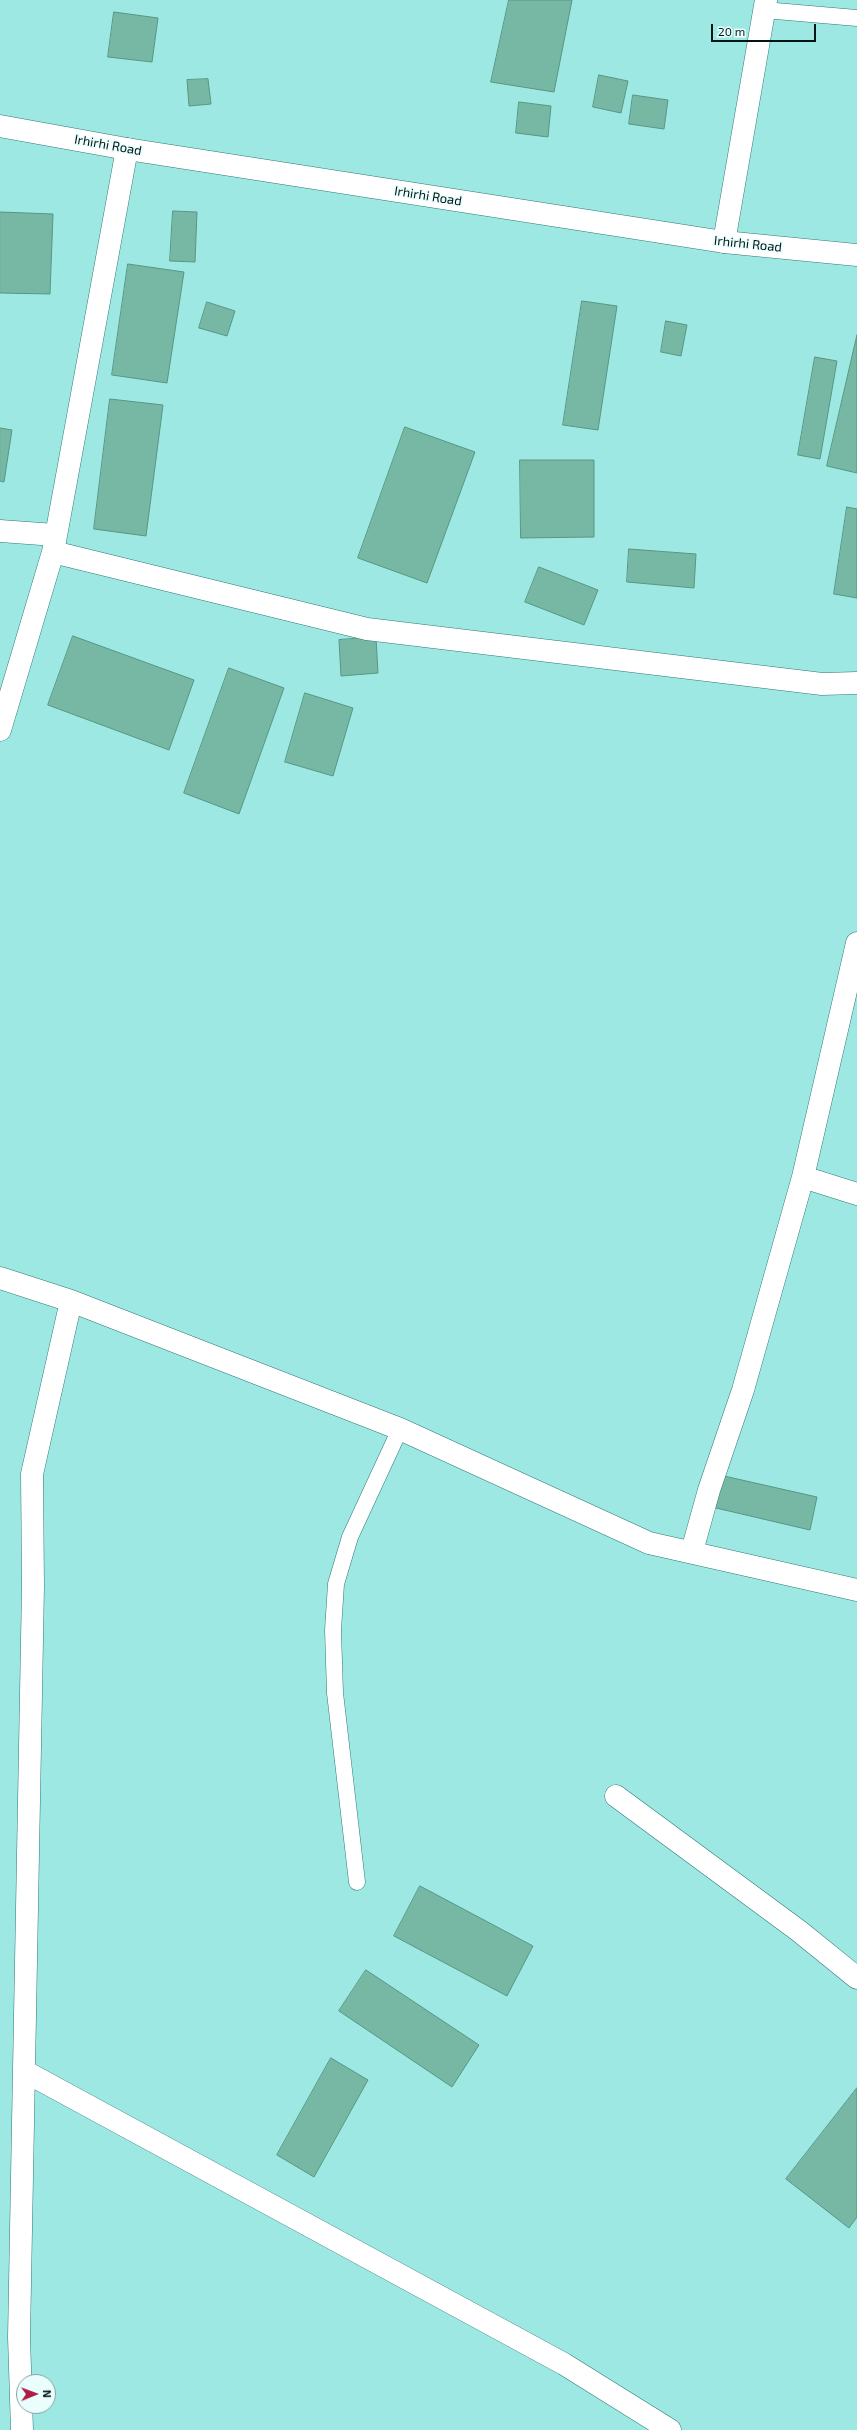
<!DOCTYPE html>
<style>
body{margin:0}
#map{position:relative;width:857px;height:2430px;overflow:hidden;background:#9ee8e4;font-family:"Exo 2",sans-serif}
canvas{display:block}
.north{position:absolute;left:16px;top:2374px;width:40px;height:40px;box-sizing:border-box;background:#e9fefd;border:1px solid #8ca1a0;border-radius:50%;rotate:89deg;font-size:11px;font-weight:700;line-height:16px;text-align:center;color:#001514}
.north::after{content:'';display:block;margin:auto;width:14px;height:18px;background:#af1c45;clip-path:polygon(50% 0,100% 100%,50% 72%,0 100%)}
.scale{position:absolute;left:711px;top:24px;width:105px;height:18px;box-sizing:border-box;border:2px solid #001514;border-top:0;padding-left:5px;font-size:12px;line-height:14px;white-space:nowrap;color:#001514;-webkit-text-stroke:3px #e9fefd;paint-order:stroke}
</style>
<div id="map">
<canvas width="857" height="2430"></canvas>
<div class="north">N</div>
<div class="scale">20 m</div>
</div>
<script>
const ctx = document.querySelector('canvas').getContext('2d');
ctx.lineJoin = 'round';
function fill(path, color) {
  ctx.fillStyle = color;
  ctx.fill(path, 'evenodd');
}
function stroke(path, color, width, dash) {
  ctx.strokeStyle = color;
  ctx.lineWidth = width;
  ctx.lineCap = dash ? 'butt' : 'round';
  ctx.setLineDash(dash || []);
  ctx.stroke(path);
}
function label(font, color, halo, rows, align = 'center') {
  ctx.font = font + ' "Exo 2",sans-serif';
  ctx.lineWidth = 3;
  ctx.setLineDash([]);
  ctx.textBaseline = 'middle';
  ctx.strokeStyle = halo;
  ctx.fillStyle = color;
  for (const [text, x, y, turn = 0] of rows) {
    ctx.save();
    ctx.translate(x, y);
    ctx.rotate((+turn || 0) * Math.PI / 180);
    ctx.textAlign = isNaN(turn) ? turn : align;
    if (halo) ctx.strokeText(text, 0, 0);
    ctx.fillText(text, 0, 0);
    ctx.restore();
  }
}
const building = new Path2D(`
 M509,0H572L554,92L491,82Z
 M114,12L158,18L152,62L108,57Z
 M599,75L628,81L621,113L593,107Z
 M208,79L211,104L189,106L187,80Z
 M633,95L668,100L664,129L629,124Z
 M519,102L551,106L548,137L516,133Z
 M173,211L197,212L195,262L170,261Z
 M0,212L53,214L50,294L0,293Z
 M128,264L184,272L167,383L112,375Z
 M582,301L617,306L598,430L563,425Z
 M207,302L235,311L227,336L199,328Z
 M666,321L687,325L681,356L661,352Z
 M857,335V473L827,466Z
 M815,357L837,361L820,459L798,455Z
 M110,399L163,405L146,536L94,529Z
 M405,427L475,452L427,583L358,558Z
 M0,428L12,430L4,482L0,481Z
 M520,460H594V537L521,538Z
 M847,507L857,509V598L834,594Z
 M629,549L696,554L694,588L627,582Z
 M539,567L598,590L584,625L525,602Z
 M73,636L194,680L169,750L48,705Z
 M376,637L378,673L341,676L339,640Z
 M229,668L284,688L239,814L184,793Z
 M305,693L353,708L333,776L285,762Z
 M724,1476L817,1497L810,1530L716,1508Z
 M420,1886L533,1946L507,1996L394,1936Z
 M366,1970L479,2045L452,2087L339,2011Z
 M331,2058L368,2080L314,2177L277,2155Z
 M857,2088V2217L849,2228L786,2179Z`);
const lane = new Path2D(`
 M764,10L857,18
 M357,1882L335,1693L333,1630L336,1584L350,1537L400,1429`);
const street = new Path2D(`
 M724,242L766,0
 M0,531L55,535
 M53,552L367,629L822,684L857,683
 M0,730L53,552L127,149
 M803,1177L857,1194
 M0,1278L71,1301L400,1429L649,1543L857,1590
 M692,1551L709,1490L743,1390L803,1177L857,943
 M616,1796L799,1931L857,1978
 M24,2071L564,2364L670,2430
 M22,2430L19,2337L33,1586L32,1474L71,1301`);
const secondary = new Path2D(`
 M0,126L127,149L724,242L857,255`);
const streetNames = [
 ["Irhirhi Road",108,145,10],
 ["Irhirhi Road",428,196,9],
 ["Irhirhi Road",748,244,6]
];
fill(building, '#77b8a4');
stroke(building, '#569783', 1);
stroke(lane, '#2d7976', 17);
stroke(street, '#2d7976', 23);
stroke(secondary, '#2d7976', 23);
stroke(lane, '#fff', 16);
stroke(street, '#fff', 22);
stroke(secondary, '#fff', 22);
label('13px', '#001514', '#e9fefd', streetNames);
</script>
